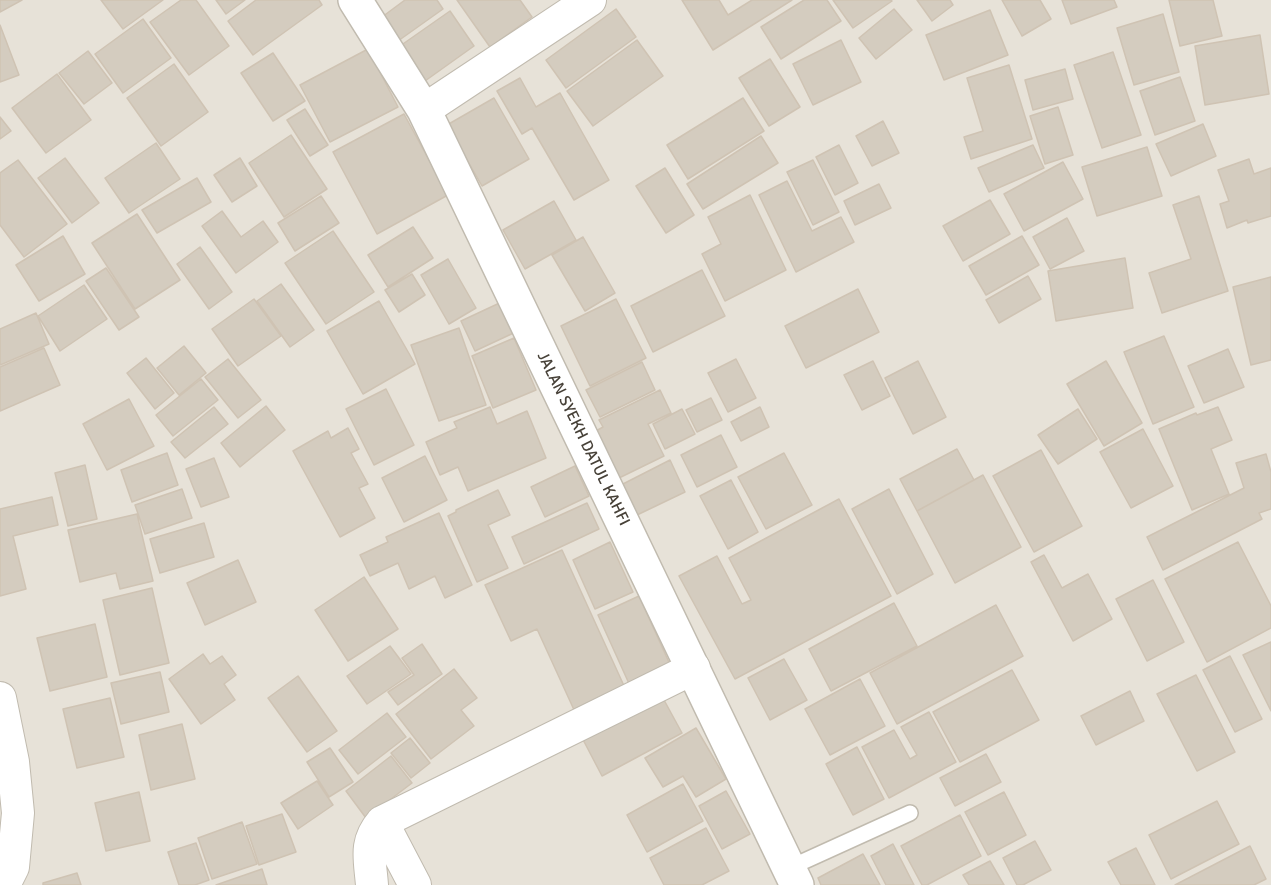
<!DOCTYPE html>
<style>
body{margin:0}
canvas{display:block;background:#f3f0e9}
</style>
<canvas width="1271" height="885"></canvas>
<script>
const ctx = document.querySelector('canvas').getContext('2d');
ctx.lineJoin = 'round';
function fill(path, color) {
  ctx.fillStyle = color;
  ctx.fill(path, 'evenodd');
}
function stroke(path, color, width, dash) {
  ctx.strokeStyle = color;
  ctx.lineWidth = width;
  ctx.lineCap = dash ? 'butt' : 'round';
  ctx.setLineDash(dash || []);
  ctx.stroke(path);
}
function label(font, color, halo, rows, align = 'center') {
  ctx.font = font + ' Signika,sans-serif';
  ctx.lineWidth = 4.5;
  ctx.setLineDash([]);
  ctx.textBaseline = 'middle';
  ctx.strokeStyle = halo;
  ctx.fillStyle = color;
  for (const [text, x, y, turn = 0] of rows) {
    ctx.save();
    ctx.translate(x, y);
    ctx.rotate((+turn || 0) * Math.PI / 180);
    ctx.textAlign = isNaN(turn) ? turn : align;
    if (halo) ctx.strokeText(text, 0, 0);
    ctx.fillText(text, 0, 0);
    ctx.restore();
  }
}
const residential = new Path2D(`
 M0,0H1271V885H0Z`);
const building = new Path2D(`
 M0,0H22L0,12Z
 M101,0H163L123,29Z
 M181,0H196L229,46L189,75L150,22Z
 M216,0H245L226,14Z
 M256,0H319L322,5L253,55L228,21Z
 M405,0H437L443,9L398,41L382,17Z
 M457,0H520L532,17L490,47Z
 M682,0H719L728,15L752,0H792L713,50Z
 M804,0H827L841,21L781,59L761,27Z
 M833,0H891L892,1L853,28Z
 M917,0H950L953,5L932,21Z
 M1002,0H1040L1051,19L1022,36Z
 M1062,0H1114L1117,7L1071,24Z
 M1169,0H1213L1222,36L1180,46Z
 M616,9L636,37L566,88L546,60Z
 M894,9L912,30L876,59L859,38Z
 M990,10L1008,55L944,80L926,35Z
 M450,11L474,46L425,81L400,46Z
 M1163,14L1179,72L1134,85L1117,28Z
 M143,19L171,58L123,93L95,54Z
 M0,25L19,75L0,82Z
 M1260,35L1269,94L1205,105L1195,46Z
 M637,40L663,76L593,126L567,91Z
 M841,40L861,82L813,105L793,64Z
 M368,49L398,107L330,142L300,85Z
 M88,51L112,83L84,104L59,73Z
 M1113,52L1141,135L1102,148L1074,65Z
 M273,53L305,101L273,121L241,73Z
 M770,59L800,107L769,126L739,78Z
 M174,64L208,112L161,146L127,98Z
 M1009,65L1032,139L971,159L964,137L983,131L967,78Z
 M1065,69L1073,99L1033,110L1025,80Z
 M57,74L91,120L46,153L12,108Z
 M1180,77L1195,121L1155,135L1140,91Z
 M520,78L536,107L560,93L609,180L574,200L532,128L522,134L497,91Z
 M494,98L529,159L482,186L447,125Z
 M743,98L764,131L688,179L667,145Z
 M1058,107L1073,155L1045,164L1030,116Z
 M305,109L328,145L310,156L287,120Z
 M404,114L448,195L377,234L333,152Z
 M0,117L11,131L0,139Z
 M883,121L899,153L872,166L856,136Z
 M1203,124L1216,156L1171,176L1156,144Z
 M291,135L327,189L284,217L249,163Z
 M761,136L778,163L703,209L687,184Z
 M156,143L180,179L129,213L105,178Z
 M839,145L858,183L835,195L816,157Z
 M1033,145L1044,168L989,192L978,168Z
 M1147,147L1162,196L1097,216L1082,167Z
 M65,158L99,203L72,223L38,178Z
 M240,158L257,186L232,202L214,175Z
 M1249,159L1254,174L1271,168V216L1248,223L1247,220L1227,228L1220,204L1229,201L1218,170Z
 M18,160L67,224L24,257L0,225V173Z
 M813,160L839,212L813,225L787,172Z
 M1063,162L1083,199L1024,231L1004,194Z
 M665,168L694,215L666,233L636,186Z
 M197,178L211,202L157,233L142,210Z
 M787,181L812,231L841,217L854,242L796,272L759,195Z
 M879,184L891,208L855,225L844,201Z
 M750,195L786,270L725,301L702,254L721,244L708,217Z
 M321,196L339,223L295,251L278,223Z
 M1199,196L1228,291L1162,313L1149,273L1191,259L1173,205Z
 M990,200L1010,234L963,261L943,226Z
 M554,201L576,240L525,269L503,230Z
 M222,211L241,237L263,221L278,242L236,273L202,226Z
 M137,214L180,280L135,309L92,243Z
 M1067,218L1084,251L1050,269L1033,237Z
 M413,227L433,258L388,287L368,255Z
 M333,231L374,292L326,324L285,263Z
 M63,236L85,274L39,301L16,265Z
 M1022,236L1039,265L986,295L969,266Z
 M583,237L615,293L585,311L552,255Z
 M200,247L232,292L209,309L177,264Z
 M1125,258L1133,308L1056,321L1048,271Z
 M448,259L476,308L449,324L421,275Z
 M106,268L139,317L119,330L86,281Z
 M702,270L725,316L653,352L631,306Z
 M412,274L425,295L399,312L385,290Z
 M1028,276L1041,299L999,323L986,300Z
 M1271,277V360L1251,365L1233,287Z
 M281,284L314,330L290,347L257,301Z
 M84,285L107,319L60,351L38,316Z
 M858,289L879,332L806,368L785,326Z
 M254,299L281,336L238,366L212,329Z
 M616,299L646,358L590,386L561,326Z
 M506,300L520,330L475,351L461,321Z
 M379,301L415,364L363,394L327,331Z
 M36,313L49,344L0,365V329Z
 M459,328L486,405L439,421L411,345Z
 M1164,336L1194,407L1153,424L1124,352Z
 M514,338L536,390L493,408L472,356Z
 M184,346L206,373L179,395L157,368Z
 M44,348L60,385L0,411V367Z
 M1228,349L1244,387L1204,403L1188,366Z
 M146,358L174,393L155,409L127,373Z
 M228,359L261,400L238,418L205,377Z
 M736,359L756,398L728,412L708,373Z
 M873,361L890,396L862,410L844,375Z
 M918,361L946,417L913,434L885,378Z
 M1106,361L1142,423L1104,446L1067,384Z
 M642,362L655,390L600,417L586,390Z
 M201,379L218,400L173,436L156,415Z
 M386,389L414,445L374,465L346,409Z
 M660,390L671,413L648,424L664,456L619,478L596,431L603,427L599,420Z
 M711,398L722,420L697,432L686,410Z
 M129,399L154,446L107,470L83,424Z
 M266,406L285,430L240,467L221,443Z
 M214,407L228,424L185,458L171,442Z
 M490,407L497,424L527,411L546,458L468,491L458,467L440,475L426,442L457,428L454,422Z
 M760,407L769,427L741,441L731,422Z
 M1218,407L1232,440L1211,449L1229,494L1192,510L1159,429L1196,413L1197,415Z
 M682,409L695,434L665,449L653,424Z
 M1078,409L1097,439L1058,464L1038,435Z
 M348,428L359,449L351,453L368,484L359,488L375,518L340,537L293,451L328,431L331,438Z
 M1143,429L1173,486L1131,508L1100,452Z
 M721,435L737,467L697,487L681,455Z
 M957,449L974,480L917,511L900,479Z
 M1041,450L1082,526L1034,552L993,476Z
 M167,453L178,485L132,502L121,470Z
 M784,453L812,505L766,529L738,477Z
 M1266,454L1271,472V509L1259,513L1262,519L1163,570L1147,537L1244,488L1236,463Z
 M425,456L447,500L404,522L382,478Z
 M214,458L229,497L201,507L186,469Z
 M670,460L685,492L637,515L621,485Z
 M85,465L97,519L68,526L55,473Z
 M575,466L589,496L545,517L531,487Z
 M983,475L1021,547L955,583L917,511Z
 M731,480L758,532L728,549L700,496Z
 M182,489L192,518L145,534L135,505Z
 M889,489L933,574L897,594L852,509Z
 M498,490L510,515L488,525L508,568L477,582L448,516L456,512V510Z
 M52,497L58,525L13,536L26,589L0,596V509Z
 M839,499L891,596L735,679L679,576L717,556L742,604L751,600L729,558Z
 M587,503L599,529L524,564L512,537Z
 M439,513L472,585L445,598L435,576L409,589L398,563L370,576L360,555L388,542L386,537Z
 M137,514L153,581L120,589L116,573L80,582L68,530Z
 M204,523L214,557L160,573L150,539Z
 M610,542L633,592L595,609L573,560Z
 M1238,542L1271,606V628L1207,662L1165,579Z
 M562,550L625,688L575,712L537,629L511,641L485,585Z
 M1044,555L1062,588L1088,574L1112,619L1073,641L1031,562Z
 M238,560L256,602L205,625L187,583Z
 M364,577L398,629L348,661L315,610Z
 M1153,580L1184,642L1147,661L1116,599Z
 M152,588L169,663L120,675L103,600Z
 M639,596L672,669L631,688L598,615Z
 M894,603L917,646L831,691L809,649Z
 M996,605L1023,656L897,724L870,673Z
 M95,624L107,677L50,691L37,638Z
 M1271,642V711L1243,655Z
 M422,644L442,674L398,705L388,692L414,675L402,658Z
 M390,646L411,674L367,704L347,676Z
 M203,654L210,664L222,656L236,675L224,684L235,700L201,724L169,679Z
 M1230,656L1262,719L1235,732L1203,670Z
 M784,659L807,700L770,720L748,678Z
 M454,669L477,698L461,710L474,726L431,759L396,714Z
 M1012,670L1039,720L960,762L933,712Z
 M160,672L169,712L121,724L111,683Z
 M1196,675L1235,752L1197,771L1157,694Z
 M298,676L337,731L307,752L268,698Z
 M860,679L885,726L830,755L805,709Z
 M658,689L682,733L602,776L579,732Z
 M1130,691L1144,721L1096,745L1081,716Z
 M110,698L124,757L77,768L63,709Z
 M929,712L956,762L889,798L862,747L894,730L910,759L917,755L901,727Z
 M387,713L406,737L358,774L339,750Z
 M182,724L195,779L151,790L139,735Z
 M696,728L726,779L696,797L683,776L663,787L645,758Z
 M410,738L430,763L411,778L391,753Z
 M857,747L884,799L853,815L826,764Z
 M330,748L353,782L329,797L307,762Z
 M986,754L1001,782L955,806L940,778Z
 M391,756L412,783L366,818L346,791Z
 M317,781L333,805L298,829L281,803Z
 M683,784L703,821L647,852L627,815Z
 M726,791L750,834L722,849L699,806Z
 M139,792L150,841L106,851L95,803Z
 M1004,792L1026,835L988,855L965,812Z
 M1217,801L1239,844L1171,879L1149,835Z
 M282,814L296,852L259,865L246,826Z
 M960,815L981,856L927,885H922L901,846Z
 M242,822L257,864L212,879L198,838Z
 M706,828L729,871L702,885H664L650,858Z
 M1035,841L1051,870L1023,885H1017L1003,858Z
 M196,843L209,880L195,885H179L168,852Z
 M893,844L914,885H886L871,856Z
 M1250,846L1266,879L1254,885H1175Z
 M1136,848L1155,885H1121L1108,862Z
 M863,854L880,885H821L818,878Z
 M990,861L1004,885H969L963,875Z
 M262,869L267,885H216Z
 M77,873L81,885H43V883Z`);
const service = new Path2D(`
 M789,868L910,813`);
const minor = new Path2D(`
 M424,110L590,0
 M0,698L13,762L18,813L13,867L4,885
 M382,822L415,885
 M372,885C370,859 364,843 382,822L694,668`);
const tertiary = new Path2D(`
 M355,0L424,110L797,885`);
const streetNames = [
 ["JALAN SYEKH DATUL KAHFI",583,439,64]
];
fill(residential, '#e7e2d8');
fill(building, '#d4ccbf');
stroke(building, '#cfc3b3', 1.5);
stroke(service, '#c1bbaf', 18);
stroke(minor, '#c1bbaf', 34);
stroke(tertiary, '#c1bbaf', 36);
stroke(service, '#fff', 15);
stroke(minor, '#fff', 32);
stroke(tertiary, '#fff', 33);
label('16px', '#474138', '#fff', streetNames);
</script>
